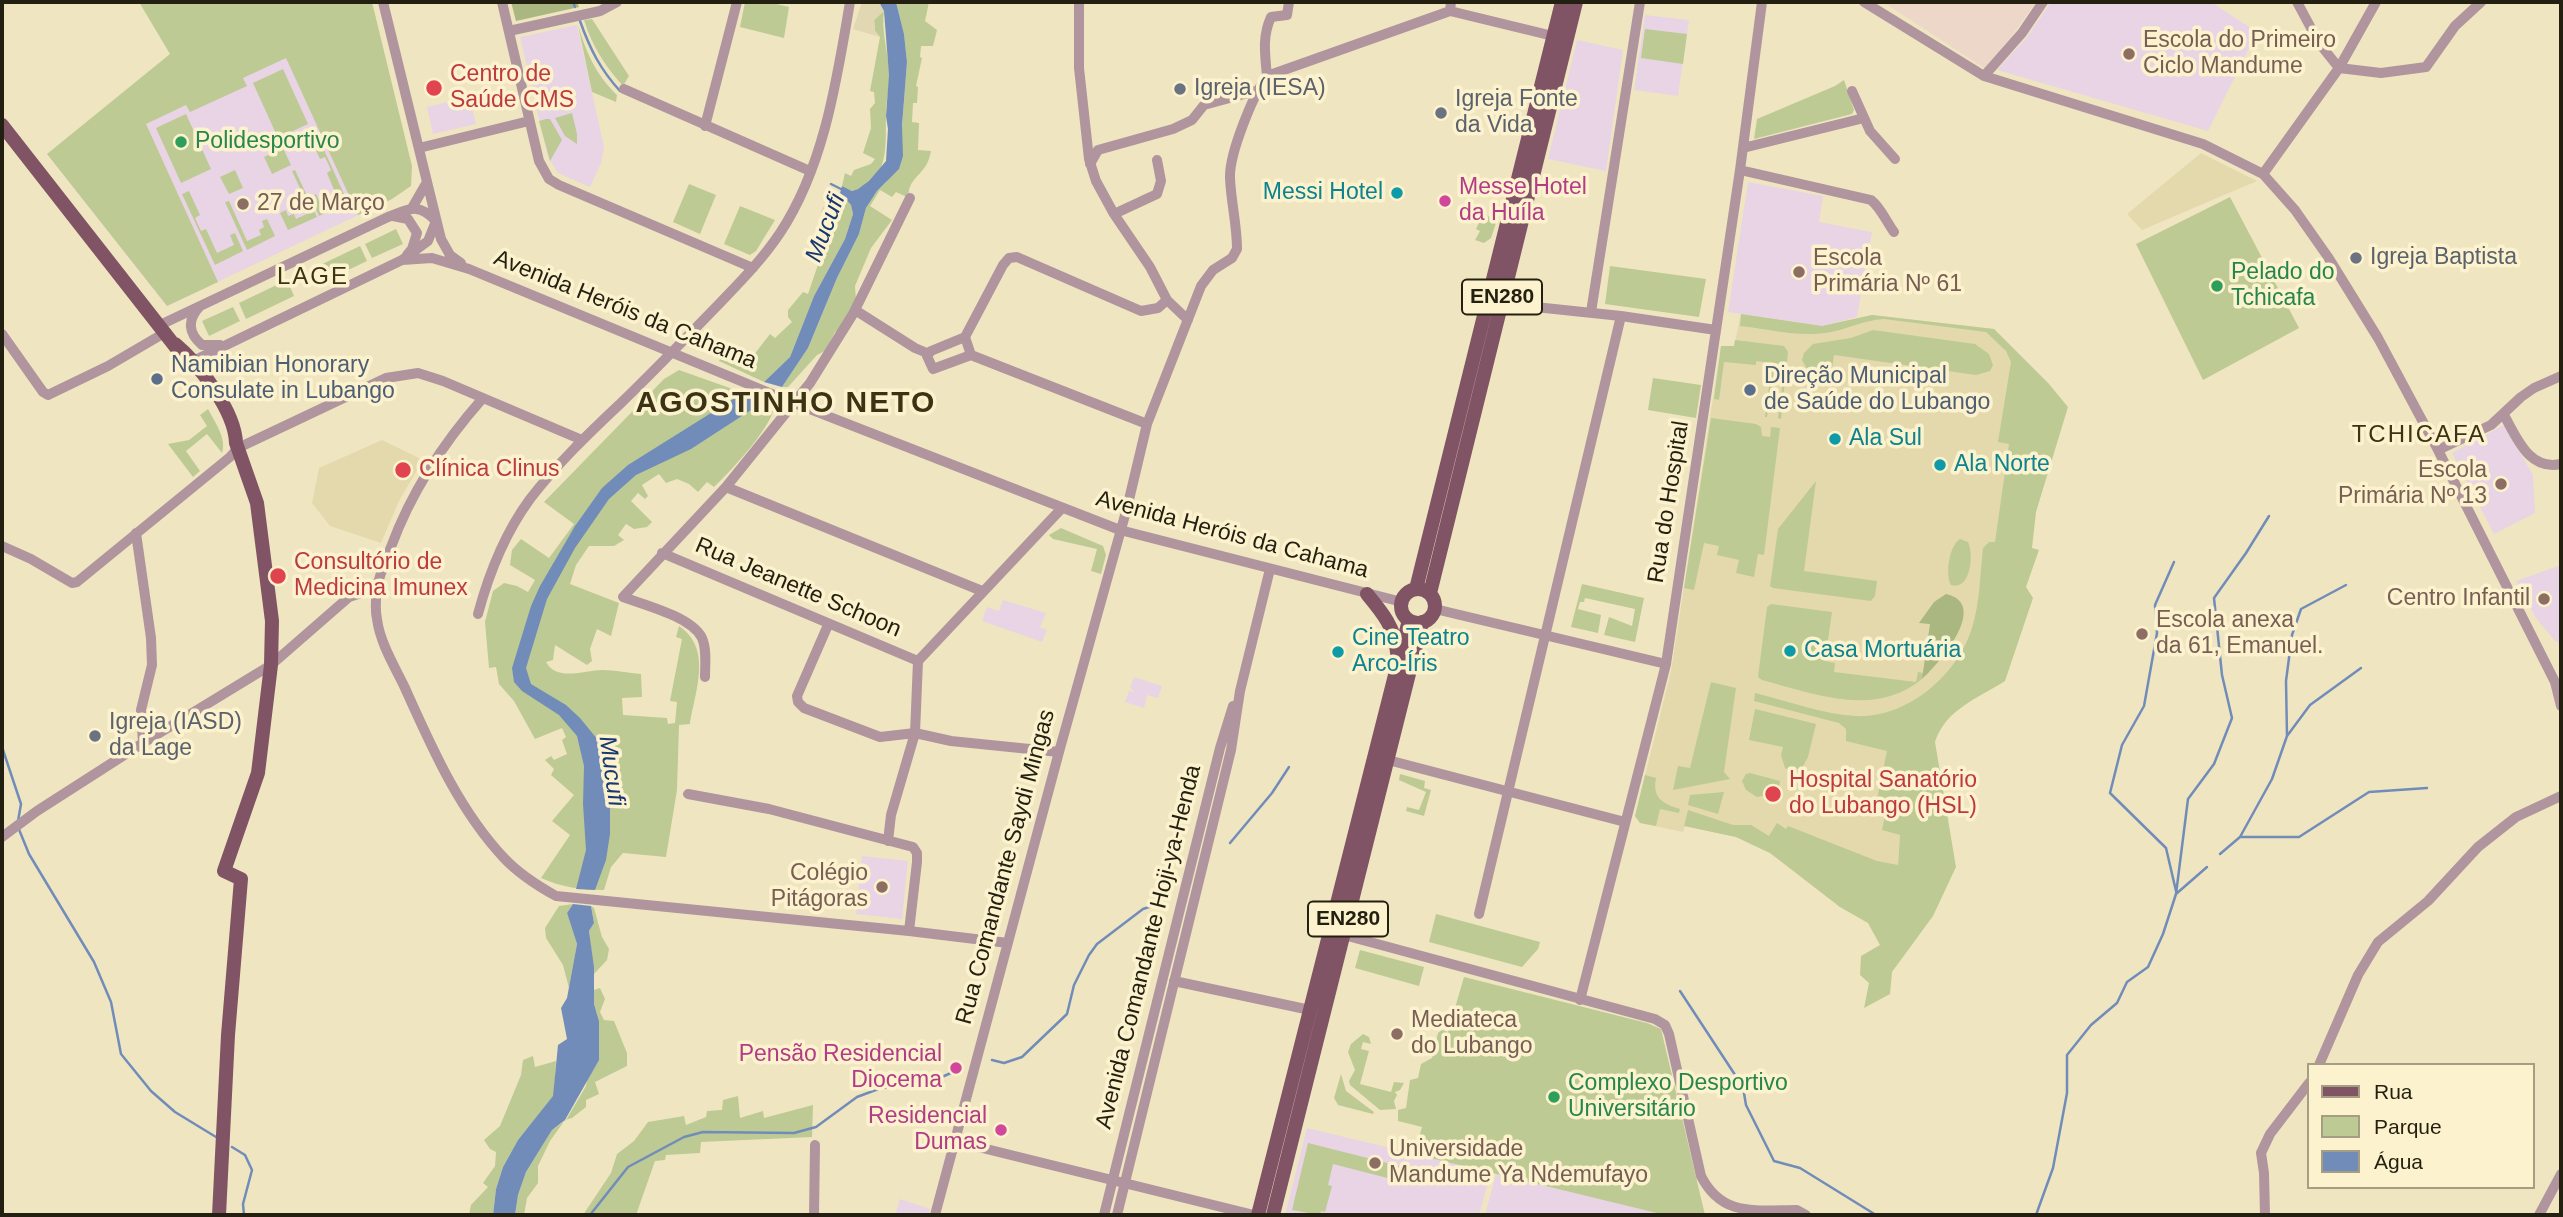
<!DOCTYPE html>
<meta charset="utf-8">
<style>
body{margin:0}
#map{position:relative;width:2563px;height:1217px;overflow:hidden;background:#efe6c1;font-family:Arial,sans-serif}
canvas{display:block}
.frame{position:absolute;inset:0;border:4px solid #231f11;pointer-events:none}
.legend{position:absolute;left:2307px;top:1063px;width:228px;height:126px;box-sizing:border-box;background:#fcf3ce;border:2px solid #a59e82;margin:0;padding:9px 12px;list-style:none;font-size:21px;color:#231f11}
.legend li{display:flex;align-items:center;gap:14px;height:35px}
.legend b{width:35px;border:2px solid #a59e82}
</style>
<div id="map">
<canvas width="2563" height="1217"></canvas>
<div class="frame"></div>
<ul class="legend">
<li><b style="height:9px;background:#805464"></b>Rua</li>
<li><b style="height:19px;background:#bdca94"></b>Parque</li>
<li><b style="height:19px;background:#728cb9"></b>Água</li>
</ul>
</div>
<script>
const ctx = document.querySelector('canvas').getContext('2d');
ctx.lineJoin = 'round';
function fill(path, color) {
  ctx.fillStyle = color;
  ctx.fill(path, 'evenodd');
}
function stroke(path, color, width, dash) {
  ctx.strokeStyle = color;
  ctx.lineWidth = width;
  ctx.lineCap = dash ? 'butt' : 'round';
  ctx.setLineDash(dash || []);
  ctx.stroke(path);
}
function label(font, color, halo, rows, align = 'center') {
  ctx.font = font + ' Arial,sans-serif';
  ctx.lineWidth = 7;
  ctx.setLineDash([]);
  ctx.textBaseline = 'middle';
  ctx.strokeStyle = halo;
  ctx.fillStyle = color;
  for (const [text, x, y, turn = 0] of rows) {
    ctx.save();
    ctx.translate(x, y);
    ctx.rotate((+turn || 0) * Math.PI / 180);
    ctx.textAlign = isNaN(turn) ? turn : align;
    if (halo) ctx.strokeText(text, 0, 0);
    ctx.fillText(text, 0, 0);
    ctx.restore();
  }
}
const built = new Path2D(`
 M2201,153L2257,181L2142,230L2127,214Z
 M1741,314L1822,326L1872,315L1994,329L2049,384L2004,565L1950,682L1900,835L1898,865L1880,945L1868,923L1840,907L1770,853L1736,837L1685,826L1683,832L1640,823L1635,816L1671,671L1721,346H1734Z
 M382,440L423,460L399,501L381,543L330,526L312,503L319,468Z`);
const industrial = new Path2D(`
 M1883,2H2036L2011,37L1984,68Z`);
const education = new Path2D(`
 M295,2L392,199L167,306L47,154Z
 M2051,2H2211L2257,32L2208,131L1997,70L2027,37Z
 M1645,15L1689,20L1678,96L1634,90Z
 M577,25L604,147L601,163L590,187L558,173L548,157L520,37Z
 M1577,40L1623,50L1606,171L1548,159Z
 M469,97L476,124L433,134L427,107Z
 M1748,182L1823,196L1819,222L1872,232L1857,317L1822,326L1728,312Z
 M2504,425L2533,475L2535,513L2494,534L2452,453Z
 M2561,565V644L2555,641L2536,618L2516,581Z
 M1003,600L1046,613L1040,627L1047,630L1042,642L982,621L987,607L999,611Z
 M1134,677L1162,686L1158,698L1147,695L1144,708L1125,702L1129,691L1135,692L1130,688Z
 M862,856L908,861L902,919L856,914Z
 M1307,1128L1491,1172L1479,1215H1285Z
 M1496,1174L1601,1199L1666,1215H1485Z
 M900,1199L930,1209L928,1215H895Z`);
const green = new Path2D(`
 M139,2H372L412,166L411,186L392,199L358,215L286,58L243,78L247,86L190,112L186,105L146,124L218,282L167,306L47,154L170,54Z
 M745,2H768L789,7L784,38L740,27Z
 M896,2H929L925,21L937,30L933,46H921L920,57L922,58L916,86L918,87L917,103H913L912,122L919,123L918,150L931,151C930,156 928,163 925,167C917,178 907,183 909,198L896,192L892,197L880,190L870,206L892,220L871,248L855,286L856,300L842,328L835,332L825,351L817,355L788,387H782L808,348L837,278L859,234L866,208L877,191L886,182L901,141L907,62L904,34Z
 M884,11C881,31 888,52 889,71C890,86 886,100 886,115C885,145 891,181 852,191L842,186L845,173L851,176L854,170L871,164L875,159L863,153L871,128L870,109L875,103L874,92L870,91L880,37L875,31L874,20Z
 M592,19L629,76L623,86C605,66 592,46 584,20Z
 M578,25C586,52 596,75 617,95L616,102L592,92Z
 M1645,29L1687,34L1683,64L1641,58Z
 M283,69L308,124L278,138L253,83Z
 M1844,80L1854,110L1852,114L1754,139L1757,119L1835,86Z
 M572,113L577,134V144L565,136L555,118Z
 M186,114L211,169L181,183L156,128Z
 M546,119H550L562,140L550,161L539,121Z
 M316,132L348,203L319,216L311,197L316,194L321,205L337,197L327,173L331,170L325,157L320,159L309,135Z
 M283,148L291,165L272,174L264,157Z
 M235,170L243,188L229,194L220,177Z
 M295,170L317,217L288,230L280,213L286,210L288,216L294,214L296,219L311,212L292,171Z
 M689,184L716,195L700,234L673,222Z
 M833,190L840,193L851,205L853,214L845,239L814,296L790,357L764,382L719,361L724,352L736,357L739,350L753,356L770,334L775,338L792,322L788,317V310L803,292L808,294L823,250L822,248L837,222L821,212Z
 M189,191L200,215L195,218L201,231L206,229L217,253L234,245L230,235L235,233L243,251L215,265L182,194Z
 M2230,197L2299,328L2203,380L2136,244Z
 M229,201L247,241L261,235L259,230L264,227L262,221L267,219L275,236L247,250L225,202Z
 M740,206L775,220L756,251L750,255L724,244Z
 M1483,214L1497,220L1491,238L1484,243L1475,240L1480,231L1476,229Z
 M396,229L403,244L372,258L365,244Z
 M360,246L367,261L319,284L312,269Z
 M1610,266L1706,279L1699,317L1605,304Z
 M287,280L294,296L246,319L239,303Z
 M233,307L240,321L209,336L202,321Z
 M1741,314L1822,326L1872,315L1994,329L2049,384L2068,407L2036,512L2032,548L2039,550L2026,587L2033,598L2005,681C1978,698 1945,710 1935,742L1956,867L1933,916L1892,972L1890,994L1864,1008L1869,983L1860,975L1861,956L1880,945L1868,923L1840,907L1770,853L1736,837L1684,826L1688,810L1733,825H1751L1769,836L1777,823L1786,829L1788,826L1877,861L1898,865L1900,835L1882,830L1887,807L1876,804L1887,751L1846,741V729L1839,723L1754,701L1755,693C1788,701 1822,714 1855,716C1906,719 1957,676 1972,628C1980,603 1980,574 1983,548L1989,542H1995L2009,444L1998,442L2011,362L2006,351L1986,332L1884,319C1863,320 1846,330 1826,333C1798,337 1768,329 1740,326Z
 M1873,330L1975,344L1989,354L1993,365L1990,371L1976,375L1834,355L1831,375L1808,371L1802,360L1804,353L1813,344L1851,338Z
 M1735,340L1784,346L1788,352L1781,419L1778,418L1785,365L1775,364L1767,417H1765L1772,363L1756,361V365L1724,362L1719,400L1714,399L1721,346H1734Z
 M679,370L769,402L774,409C768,431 731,471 714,487L707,482L698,492L689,484L677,479L666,483L659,474L642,485L648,496L645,499L638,493L631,501L652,522L647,527L634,529L626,524L618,535L624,540L614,546H589L576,565L570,584L619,603L611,636L597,629L590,649L592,661L587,665L555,645L553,660L546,662C557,682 585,670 602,670C616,670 628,673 641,674L642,697L622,698L623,715L667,718L668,724L675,723L677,702L670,701L682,639L676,637L679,626C713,649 695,691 690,724L679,725L677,790L666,857L623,853L611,867L604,890C582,890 561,887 541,878L570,835L552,821L574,795L551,775L554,769L545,760L551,756L554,760L567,754L562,740L566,737L562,728L535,739L514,701L499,684L496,667L489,668L485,622L493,591L504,583L517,586L528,592L535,580L510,565L512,550L521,539L549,558L574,524L544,502L664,379Z
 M1653,378L1701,385L1696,418L1648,410Z
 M208,409C215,422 227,439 222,453L207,434L186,451L200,471L193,477L168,444L189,440L207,426L200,415Z
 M1711,418L1756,424L1761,427L1762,436L1770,437L1771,427L1780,428L1764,555L1758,554L1754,577L1736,573L1739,560L1717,555L1719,546L1704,543L1694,590L1684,588Z
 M1816,481L1804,571L1877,581L1875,596L1871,601L1773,588L1770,586L1778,529Z
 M1061,528L1103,546L1106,555L1101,574L1091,571L1097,549L1053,539L1049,535Z
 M1960,539L1968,542C1974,554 1971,591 1951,585C1945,574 1949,546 1960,539Z
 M1582,584L1644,598L1635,642L1604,635L1609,617L1632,626L1635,609L1585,598L1584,602H1580L1578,609L1601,615L1598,633L1571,627Z
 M1771,604L1832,612L1825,661L1835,663L1834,672L1916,682L1918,672L1924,673L1922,679C1874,718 1815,694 1762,680L1758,677L1767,607Z
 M1711,682L1736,688L1724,772L1730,779L1673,790L1678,766L1690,768Z
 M1755,709L1816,724L1808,757L1802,768L1791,771L1785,768L1781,755L1783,747L1749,740Z
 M1750,773L1780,781L1778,793L1757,797L1746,790L1742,781L1746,774Z
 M1400,774L1425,781L1424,788L1431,790L1424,816L1406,811L1407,807L1419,810L1426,792L1399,780Z
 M1645,775L1656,778C1652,798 1663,804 1680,809L1679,813L1660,809L1656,826L1640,823L1635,816Z
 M1724,792L1718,814L1688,805L1690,795Z
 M573,904L567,913L577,944L569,988L563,965L546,938L545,928L559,906Z
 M591,906L594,908L602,937L609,949L607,960L594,974L589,931L594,923Z
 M1436,914L1540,942L1538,949L1522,967L1429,942Z
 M1360,950L1424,967L1419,986L1355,968Z
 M1464,977L1647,1023L1661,1029L1705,1215H1665L1414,1154L1422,1127L1398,1121V1110L1406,1108L1410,1080L1418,1078L1421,1064L1432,1058L1438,1033L1442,1030L1448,1032Z
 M600,988L605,999L600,1012L604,1020L614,1021L627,1053V1066L595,1082L599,1094L586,1100V1107L572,1118L565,1120L550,1141L538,1166V1183L527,1198L524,1215H515L518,1195L526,1172L552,1130L566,1120L586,1086L599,1021L594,1004V990Z
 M1363,1034L1369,1037L1371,1044L1363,1042L1361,1049L1369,1051L1360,1084L1391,1092L1394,1082L1404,1083L1400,1090L1395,1092L1397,1095L1394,1101L1396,1109L1380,1110L1350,1085L1349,1081L1355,1070L1348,1052L1351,1044Z
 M533,1056L535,1067L556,1061L554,1096L518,1140L503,1167L496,1189L493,1215H469L471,1205L488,1187L483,1183L495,1166L496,1152L490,1149L484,1140L500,1126L521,1075L523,1060Z
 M1341,1074L1346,1091L1374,1112L1373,1114L1338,1105L1334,1098Z
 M738,1096L740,1118L763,1111L764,1118L813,1105L812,1137L701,1142L700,1153L666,1155L665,1160L655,1161L636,1215H583L611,1173L617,1154L634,1141L648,1122L684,1116L686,1125L706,1117L707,1111L722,1110L723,1100Z
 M1308,1143L1411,1169L1407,1183L1333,1164L1328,1185L1332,1186L1325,1212L1321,1211L1320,1215L1292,1210Z`);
const forest = new Path2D(`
 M511,2H577L579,7L516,21Z
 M1946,594C1991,604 1938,665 1922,679L1930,624L1919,623L1934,602Z`);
const sand = new Path2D(`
 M862,2H879L884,11L874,20L875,31L880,37L853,29Z`);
const water = new Path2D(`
 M879,2H896L904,34L907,62L902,126L903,156L899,169L877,191L866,208L859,234L837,278L808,348L782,387L764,382L790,357L814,296L845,239L853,214L851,205L840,193L842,186L852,191L858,189L869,181L886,161L888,129L886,116L889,75L884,11Z
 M743,393L765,401L691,449L636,475L609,499L575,548L547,599L526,668L531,684L566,705L580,718L598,740L607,766L610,800V834L606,860L595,890L576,889L586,850L583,804L584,766L577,736L559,715L522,691L514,682L512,668L531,606L540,586L575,526L602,488L628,465Z
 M573,904L591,906L594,923L589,931L594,967V1004L599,1021V1060L565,1120L552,1130L526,1172L518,1195L515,1215H493L496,1189L503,1167L518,1140L553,1096L558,1045L567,1039L561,1008L567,998L577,944L567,913Z`);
const stream = new Path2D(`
 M573,2L575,7
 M580,21C590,49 600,69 620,91
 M831,184L843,190
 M2174,562L2155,605L2157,633L2144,706L2122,745L2110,793L2166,848L2176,891
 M2287,736L2310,705L2361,668
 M2,747L21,804L18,821
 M18,827L29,854L94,962L111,1002L121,1054L151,1091L175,1112L216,1137
 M2241,837H2299L2369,792L2427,788
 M1230,843L1272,793L1289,767
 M2220,854L2240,837L2272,779L2287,736L2286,681L2292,635L2301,609L2346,585
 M2176,894L2207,867
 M1680,991L1743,1087L1746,1105L1774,1161L1800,1168L1876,1215
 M992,1060L1004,1063L1022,1057L1067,1014L1074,985L1089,955L1097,944L1143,909L1161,903
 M232,1147L245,1155L252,1170L243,1204L244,1215
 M590,1215L628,1167L684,1137L703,1132L794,1133L816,1127L857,1097L881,1088L924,1085L962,1068
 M2036,1215L2053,1168L2067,1093V1055L2091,1025L2117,1003L2127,982L2148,967L2163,934L2176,894L2188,799L2214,764L2232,718L2222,675L2214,598L2246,553L2269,516`);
const minor = new Path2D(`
 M383,2L441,239L450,255L461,263
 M502,2L539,161L549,179L559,185L753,268
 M1079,2V68L1089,159L1096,181L1114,214L1150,267L1167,300L1188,320
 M1451,2L1450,11L1553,36
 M1864,2L1984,76L2203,144L2263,174L2295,210L2328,257L2378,338L2438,450L2555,682L2561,706
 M2297,2L2319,43L2339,68L2381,73L2426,67L2455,26L2481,2
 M509,31L600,11L617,2
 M1267,76L1450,11
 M1984,76L2022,33L2043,2
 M624,89L810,171
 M1852,91L1870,131L1895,159
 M705,126L737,2
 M419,148L529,121
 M1743,148L1864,118
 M1090,164L1098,150L1173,129L1192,120L1204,105L1255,91
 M1740,170L1871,200C1881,208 1886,221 1894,232
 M2263,174L2339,68L2376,2
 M412,208L427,182
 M1114,214L1157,194L1161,181L1157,160
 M393,216L408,219L417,233L412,249L407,255
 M402,260L432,258L469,269L794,403L1120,530L1402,602
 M1497,303L1621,316L1716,330
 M200,306C187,320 188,333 202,345H220
 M855,310L915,348L927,353
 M1591,312L1640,2
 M160,325L388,217C410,209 418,202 436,221
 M2,334L43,392L48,395L108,366L166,332
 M965,337L931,351L927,356L933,369L971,355
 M189,363L402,260L428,241L436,221
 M483,398C443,443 412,490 391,547C386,560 380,573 377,587C376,596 375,610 377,619C380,643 395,667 405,688C432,748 459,810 504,858C519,874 538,886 556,896L909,931L1008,943
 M2504,415C2517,438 2529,471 2561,464
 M1147,424L971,355L965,337L1003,265L1009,258L1017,257L1141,311L1158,308L1167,300
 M2438,450L2491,425L2521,397L2534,388L2561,376
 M726,487L982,591
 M136,533L151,638L152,665L141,710L143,743
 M2,546L31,559L72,583L77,582L230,457L238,448L386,378L418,373L443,381L582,440
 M662,553L918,661
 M1435,609L1666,664
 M478,614C489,573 505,533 530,499C557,464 589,433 621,403C654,371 686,338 718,305C740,282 762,260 780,233C824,167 837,79 850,2
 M828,625L797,696L798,702L804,708L880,737L915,733L951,741L1059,752
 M705,677C705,665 707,649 702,638C692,617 645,605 623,597L726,487L810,383L853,314L910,198
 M1388,760L1625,822
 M688,794L769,809L913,847L917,853V862L909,931
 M2,837L37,811L143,743L271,665L349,597L377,588
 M888,841L891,815L915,733L918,661L1062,508
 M1479,914L1621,316
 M1344,935L1655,1019L1665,1025L1669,1034L1701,1176C1722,1217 1754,1210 1797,1210L1806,1215
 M1174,981L1310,1010
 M1580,1000L1666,664L1740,170L1762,2
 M2319,1065L2358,975L2378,942L2428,901L2478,847L2516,817L2561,796
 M954,1141L1254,1215
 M814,1215L815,1145
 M935,1215L1059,752L1127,508L1147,424L1201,286L1213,270L1232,258L1237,249C1237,225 1231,202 1230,178C1229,154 1253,95 1267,76C1265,54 1262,37 1271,17L1287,15L1289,2
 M1104,1215L1220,748L1233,706
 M1117,1215L1231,750L1240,691L1270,569
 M2265,1215L2264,1173L2261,1153L2270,1134L2309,1083
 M2539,1215L2561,1174`);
const major = new Path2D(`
 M2,125L178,350
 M175,344C199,364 235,411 236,443L257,503L272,621L271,665L258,773L224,871L241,879L228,1035L219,1215
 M1416,589L1562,2
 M1401 606a17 17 0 1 1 34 0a17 17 0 1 1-34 0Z
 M1430,593L1576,2
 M1367,594C1382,612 1396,629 1397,653
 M1258,1215L1409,620
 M1273,1215L1422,622`);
const markers = [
 [2129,54,7,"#8d6e63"],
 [434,88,9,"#e0444e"],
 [1180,89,7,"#6b7280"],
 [1441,113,7,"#6b7280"],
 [181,142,7,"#2e9e5b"],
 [1397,193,7,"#0f9aa8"],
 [1445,201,7,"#d1479c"],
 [243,204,7,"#8d6e63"],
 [2356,258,7,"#6b7280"],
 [1799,272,7,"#8d6e63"],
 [2217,286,7,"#2e9e5b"],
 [157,379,7,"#5c6f8a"],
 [1750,390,7,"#5c6f8a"],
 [1835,439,7,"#0f9aa8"],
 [1940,465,7,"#0f9aa8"],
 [403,470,9,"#e0444e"],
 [2501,484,7,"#8d6e63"],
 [278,576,9,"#e0444e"],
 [2544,599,7,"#8d6e63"],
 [2142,634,7,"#8d6e63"],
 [1790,651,7,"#0f9aa8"],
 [1338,652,7,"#0f9aa8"],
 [95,736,7,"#6b7280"],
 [1773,794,9,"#e0444e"],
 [882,887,7,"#8d6e63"],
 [1397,1034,7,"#8d6e63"],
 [956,1068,7,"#d1479c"],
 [1554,1097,7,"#2e9e5b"],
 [1001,1130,7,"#d1479c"],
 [1375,1163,7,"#8d6e63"]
];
const shields = [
 [1502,297,80],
 [1348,919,80]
];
const shieldNames = [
 ["EN280",1502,297],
 ["EN280",1348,919]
];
const educationNames = [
 ["Escola do Primeiro",2143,41],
 ["Ciclo Mandume",2143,67],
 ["27 de Março",257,204],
 ["Escola",1813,259],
 ["Primária Nº 61",1813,285],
 ["Escola",2487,471,"right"],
 ["Primária Nº 13",2487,497,"right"],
 ["Centro Infantil",2530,599,"right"],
 ["Escola anexa",2156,621],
 ["da 61, Emanuel.",2156,647],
 ["Colégio",868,874,"right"],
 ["Pitágoras",868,900,"right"],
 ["Mediateca",1411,1021],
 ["do Lubango",1411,1047],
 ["Universidade",1389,1150],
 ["Mandume Ya Ndemufayo",1389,1176]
];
const healthNames = [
 ["Centro de",450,75],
 ["Saúde CMS",450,101],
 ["Clínica Clinus",419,470],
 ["Consultório de",294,563],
 ["Medicina Imunex",294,589],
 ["Hospital Sanatório",1789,781],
 ["do Lubango (HSL)",1789,807]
];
const worshipNames = [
 ["Igreja (IESA)",1194,89],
 ["Igreja Fonte",1455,100],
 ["da Vida",1455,126],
 ["Igreja Baptista",2370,258],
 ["Igreja (IASD)",109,723],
 ["da Lage",109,749]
];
const leisureNames = [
 ["Polidesportivo",195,142],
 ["Pelado do",2231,273],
 ["Tchicafa",2231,299],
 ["Complexo Desportivo",1568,1084],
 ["Universitário",1568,1110]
];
const hotelNames = [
 ["Messe Hotel",1459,188,"left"],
 ["da Huíla",1459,214,"left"],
 ["Pensão Residencial",942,1055],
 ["Diocema",942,1081],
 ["Residencial",987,1117],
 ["Dumas",987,1143]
];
const cultureNames = [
 ["Messi Hotel",1383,193,"right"],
 ["Ala Sul",1849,439],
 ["Ala Norte",1954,465],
 ["Cine Teatro",1352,639],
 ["Arco-Íris",1352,665],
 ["Casa Mortuária",1804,651]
];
const streetNames = [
 ["Avenida Heróis da Cahama",625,310,22],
 ["Rua do Hospital",1669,502,-81],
 ["Avenida Heróis da Cahama",1232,535,15],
 ["Rua Jeanette Schoon",798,588,23],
 ["Rua Comandante Saydi Mingas",1006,867,-75],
 ["Avenida Comandante Hoji-ya-Henda",1149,947,-76]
];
const serviceNames = [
 ["Namibian Honorary",171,366],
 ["Consulate in Lubango",171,392],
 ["Direção Municipal",1764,377],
 ["de Saúde do Lubango",1764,403]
];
const waterNames = [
 ["Mucufi",826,228,-69],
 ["Mucufi",611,771,82]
];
const neighbourhoodNames = [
 ["LAGE",313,277],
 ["TCHICAFA",2419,435]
];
const districtNames = [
 ["AGOSTINHO NETO",786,404]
];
fill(built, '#e4d9ad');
fill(industrial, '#ecd7c9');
fill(education, '#e8d4e4');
fill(green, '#bdca94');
fill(forest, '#aab781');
fill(sand, '#e1d7b3');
fill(water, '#728cb9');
stroke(stream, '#728cb9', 2.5);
stroke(minor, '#b0959e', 10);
stroke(major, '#805464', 14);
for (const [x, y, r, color] of markers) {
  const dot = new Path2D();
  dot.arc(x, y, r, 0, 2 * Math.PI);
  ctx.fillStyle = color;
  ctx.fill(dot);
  stroke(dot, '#fcf3ce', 2.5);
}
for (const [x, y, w] of shields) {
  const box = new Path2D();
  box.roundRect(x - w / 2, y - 17.5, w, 35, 5);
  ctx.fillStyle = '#fcf3ce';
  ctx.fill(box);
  stroke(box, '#231f11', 2);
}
label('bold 21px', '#231f11', null, shieldNames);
label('23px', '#785e54', '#fcf3ce', educationNames, 'left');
label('23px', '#be3a42', '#fcf3ce', healthNames, 'left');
label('23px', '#5b616d', '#fcf3ce', worshipNames, 'left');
label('23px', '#27864d', '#fcf3ce', leisureNames, 'left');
label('23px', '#b23c85', '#fcf3ce', hotelNames, 'right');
label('23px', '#0d838f', '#fcf3ce', cultureNames, 'left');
label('23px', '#231f11', '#fcf3ce', streetNames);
label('23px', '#4e5e75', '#fcf3ce', serviceNames, 'left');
label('italic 24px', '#193871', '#fcf3ce', waterNames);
ctx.letterSpacing = '2px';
label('24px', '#3b3313', '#fcf3ce', neighbourhoodNames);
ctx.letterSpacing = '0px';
ctx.letterSpacing = '2px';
label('bold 30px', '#3b3313', '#fcf3ce', districtNames);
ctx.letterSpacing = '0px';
</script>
